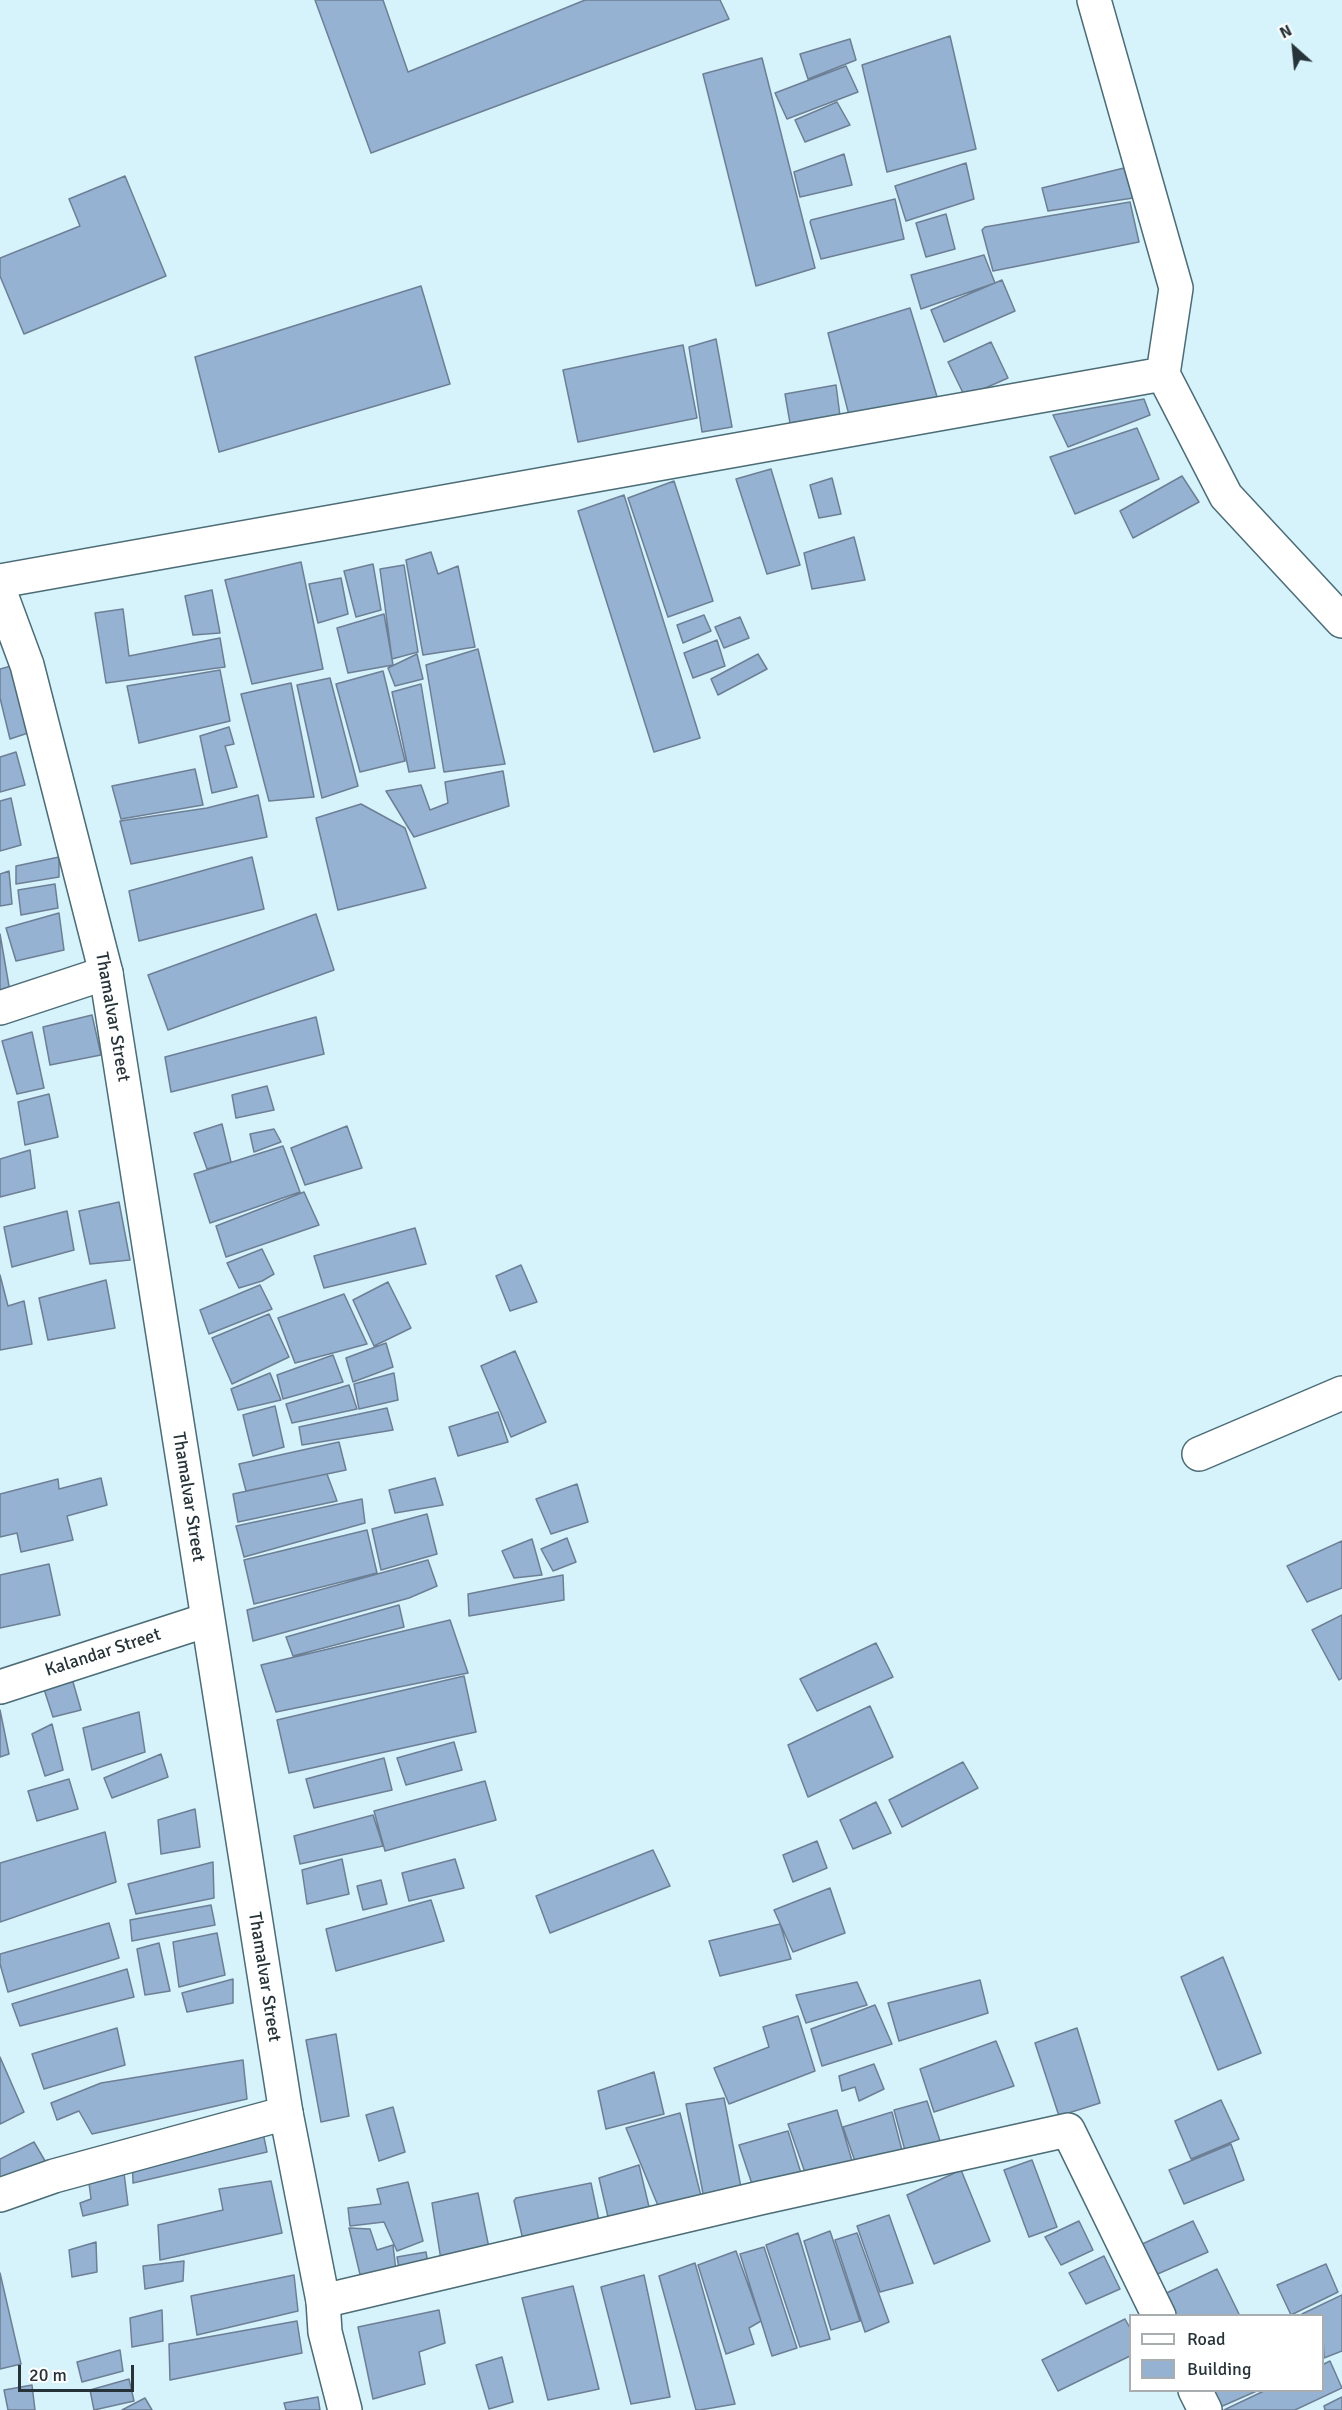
<!DOCTYPE html>
<style>
body{margin:0}
#map{position:relative;width:1342px;height:2410px;overflow:hidden;background:#d6f2fb;font-family:Signika,sans-serif}
canvas{display:block}
.legend{position:absolute;left:1129px;top:2314px;width:195px;height:78px;box-sizing:border-box;background:#fff;border:2px solid #a8adaf;margin:0;padding:8px 10px;list-style:none;font-size:18px;color:#263338}
.legend li{display:flex;align-items:center;gap:12px;height:30px}
.legend b{width:30px;border:2px solid #a8adaf}
.north{position:absolute;left:1264px;top:18px;width:60px;height:60px;-webkit-text-stroke:4px #fff;paint-order:stroke;rotate:333deg;font-size:16px;font-weight:700;line-height:24px;text-align:center;color:#263338}
.north::after{content:'';display:block;margin:auto;width:21px;height:27px;background:#263338;clip-path:polygon(50% 0,100% 100%,50% 72%,0 100%)}
.scale{position:absolute;left:18px;top:2365px;width:116px;height:27px;box-sizing:border-box;border:3px solid #263338;border-top:0;padding-left:8px;font-size:18px;line-height:21px;white-space:nowrap;color:#263338;-webkit-text-stroke:4px #fff;paint-order:stroke}
</style>
<div id="map">
<canvas width="1342" height="2410"></canvas>
<ul class="legend">
<li><b style="height:8px;background:#fff"></b>Road</li>
<li><b style="height:16px;background:#96b2d2"></b>Building</li>
</ul>
<div class="north">N</div>
<div class="scale">20 m</div>
</div>
<script>
const ctx = document.querySelector('canvas').getContext('2d');
ctx.lineJoin = 'round';
function fill(path, color) {
  ctx.fillStyle = color;
  ctx.fill(path, 'evenodd');
}
function stroke(path, color, width, dash) {
  ctx.strokeStyle = color;
  ctx.lineWidth = width;
  ctx.lineCap = dash ? 'butt' : 'round';
  ctx.setLineDash(dash || []);
  ctx.stroke(path);
}
function label(font, color, halo, rows, align = 'center') {
  ctx.font = font + ' Signika,sans-serif';
  ctx.lineWidth = 4.5;
  ctx.setLineDash([]);
  ctx.textBaseline = 'middle';
  ctx.strokeStyle = halo;
  ctx.fillStyle = color;
  for (const [text, x, y, turn = 0] of rows) {
    ctx.save();
    ctx.translate(x, y);
    ctx.rotate((+turn || 0) * Math.PI / 180);
    ctx.textAlign = isNaN(turn) ? turn : align;
    if (halo) ctx.strokeText(text, 0, 0);
    ctx.fillText(text, 0, 0);
    ctx.restore();
  }
}
const building = new Path2D(`
 M315,0H383L408,72L585,0H720L729,19L371,153Z
 M950,36L976,149L887,172L862,65Z
 M850,39L856,60L808,79L800,54Z
 M762,58L815,268L756,286L703,74Z
 M846,66L858,92L787,119L775,93Z
 M837,102L850,125L805,142L795,120Z
 M844,154L852,185L800,197L794,172Z
 M966,163L974,199L906,221L895,186Z
 M1124,168L1133,198L1048,211L1042,188Z
 M125,176L166,276L24,334L0,276V258L80,226L69,199Z
 M895,199L904,239L821,259L810,222L811,220Z
 M1130,202L1139,242L993,271L982,230L985,227Z
 M946,214L955,249L926,257L916,223Z
 M984,255L995,283L921,309L911,275Z
 M1002,280L1015,311L944,342L931,310Z
 M421,286L450,384L219,452L195,357Z
 M910,308L938,400L850,419L828,333Z
 M716,339L732,427L702,432L689,347Z
 M991,342L1008,378L965,397L948,362Z
 M683,345L697,418L578,442L563,370Z
 M836,385L840,416L790,423L785,394Z
 M1144,399L1150,415L1068,447L1053,415Z
 M1137,428L1159,479L1075,514L1050,457Z
 M771,469L800,565L767,574L736,479Z
 M1182,476L1199,502L1133,538L1120,511Z
 M832,478L841,514L819,518L810,485Z
 M674,481L713,601L668,617L628,498Z
 M624,495L700,738L654,752L578,511Z
 M854,537L865,580L812,589L804,553Z
 M431,552L438,574L458,566L475,647L423,655L406,560Z
 M301,562L323,669L252,684L225,580Z
 M373,564L381,610L356,617L344,571Z
 M404,565L418,652L392,659L380,569Z
 M341,578L348,614L318,623L309,584Z
 M212,590L220,633L193,635L185,596Z
 M123,609L129,656L220,638L225,667L106,683L95,613Z
 M384,614L393,665L348,673L337,628Z
 M704,615L711,631L683,643L677,625Z
 M740,617L749,638L724,648L715,627Z
 M717,640L725,666L693,678L684,653Z
 M478,649L505,764L444,772L426,665Z
 M417,654L423,679L395,686L388,668Z
 M758,654L767,669L718,695L711,679Z
 M18,664L34,731L10,739L0,698V669Z
 M220,670L230,721L139,743L127,686Z
 M383,671L405,761L360,772L336,684Z
 M330,678L358,786L322,798L297,685Z
 M291,683L314,797L269,801L241,694Z
 M421,684L435,768L409,772L392,692Z
 M229,727L234,744L225,746L237,787L212,793L200,736Z
 M16,752L25,785L0,792V757Z
 M195,769L203,805L121,819L112,786Z
 M503,771L509,806L414,837L386,791L421,785L430,810L448,803L445,782Z
 M258,795L267,837L131,864L120,821L207,808Z
 M11,798L21,845L0,851V801Z
 M361,804L405,828L426,888L338,910L316,818Z
 M59,857V877L16,884V866Z
 M252,857L264,909L139,941L129,891Z
 M9,871L12,904L0,906V874Z
 M55,884L58,908L21,915L18,890Z
 M59,913L64,950L16,961L6,928Z
 M316,914L334,970L168,1030L148,975Z
 M0,934L10,992L0,994Z
 M92,1015L101,1055L50,1065L43,1027Z
 M316,1017L324,1054L171,1092L165,1057Z
 M32,1032L44,1088L17,1094L2,1041Z
 M267,1086L274,1110L236,1118L232,1095Z
 M49,1094L58,1137L25,1145L18,1102Z
 M222,1124L231,1162L207,1169L194,1133Z
 M347,1126L362,1168L305,1185L291,1148Z
 M274,1129L281,1142L254,1152L250,1134Z
 M283,1146L300,1192L210,1223L194,1174Z
 M30,1150L35,1188L0,1197V1159Z
 M304,1192L319,1225L226,1257L216,1226Z
 M119,1202L130,1260L90,1264L79,1211Z
 M67,1211L74,1250L12,1267L4,1227Z
 M415,1228L426,1264L324,1288L314,1256Z
 M262,1249L274,1274L262,1281L239,1288L227,1263Z
 M521,1265L537,1302L510,1311L496,1276Z
 M0,1275L8,1306L24,1301L32,1344L0,1350Z
 M106,1280L115,1328L48,1340L39,1298Z
 M388,1282L411,1328L374,1346L353,1300Z
 M260,1285L272,1309L209,1334L200,1310Z
 M344,1294L367,1344L295,1363L278,1318Z
 M269,1314L289,1357L232,1384L212,1338Z
 M386,1343L393,1367L353,1382L346,1358Z
 M515,1351L546,1422L511,1437L481,1366Z
 M333,1355L343,1382L283,1399L277,1375Z
 M270,1373L281,1400L238,1410L231,1389Z
 M394,1373L398,1400L359,1409L354,1384Z
 M349,1385L357,1409L292,1423L286,1404Z
 M275,1406L284,1447L253,1456L243,1415Z
 M387,1408L393,1430L302,1445L299,1427Z
 M498,1412L508,1442L458,1456L449,1427Z
 M339,1442L346,1470L246,1491L239,1464Z
 M327,1474L337,1501L238,1522L233,1494Z
 M101,1478L107,1505L67,1516L73,1540L21,1552L17,1533L0,1537V1494L58,1479L59,1489Z
 M435,1478L443,1505L395,1513L389,1490Z
 M577,1484L588,1522L551,1534L536,1499Z
 M362,1499L365,1523L244,1557L236,1526Z
 M427,1514L437,1554L381,1570L372,1529Z
 M367,1530L377,1573L254,1604L244,1560Z
 M567,1538L576,1562L553,1571L541,1549Z
 M532,1539L542,1575L514,1578L502,1551Z
 M1342,1541V1588L1307,1602L1287,1566Z
 M428,1560L437,1586L409,1598L253,1641L247,1610Z
 M49,1564L60,1615L0,1628V1575Z
 M563,1575L564,1600L469,1616L468,1594Z
 M399,1605L404,1627L293,1656L286,1637Z
 M1342,1615V1678L1339,1680L1312,1630Z
 M450,1620L468,1673L276,1712L261,1665Z
 M876,1643L893,1677L817,1711L800,1679Z
 M71,1675L81,1710L53,1717L42,1683Z
 M464,1676L476,1732L289,1773L277,1720Z
 M870,1706L893,1757L808,1797L788,1745Z
 M0,1710L9,1754L0,1757Z
 M139,1712L145,1752L92,1770L83,1728Z
 M52,1724L63,1770L45,1776L32,1734Z
 M454,1742L462,1770L406,1785L397,1758Z
 M161,1754L168,1777L112,1798L104,1778Z
 M384,1758L392,1790L314,1808L306,1779Z
 M963,1762L978,1788L902,1827L889,1800Z
 M69,1779L78,1809L37,1821L28,1791Z
 M485,1781L496,1820L385,1851L374,1811Z
 M876,1802L891,1833L853,1849L840,1820Z
 M195,1809L200,1847L161,1854L158,1820Z
 M373,1815L383,1846L300,1864L294,1836Z
 M105,1832L116,1882L0,1922V1863Z
 M817,1841L827,1868L793,1882L783,1855Z
 M653,1850L670,1886L550,1933L536,1896Z
 M342,1859L349,1894L307,1904L302,1870Z
 M455,1859L464,1888L409,1901L402,1873Z
 M213,1862L214,1898L136,1914L128,1884Z
 M381,1880L387,1904L363,1910L357,1886Z
 M830,1888L845,1933L793,1952L774,1910Z
 M431,1900L444,1941L336,1971L326,1929Z
 M211,1905L215,1925L132,1941L130,1920Z
 M109,1923L119,1958L8,1992L0,1964V1954Z
 M780,1924L791,1959L720,1976L709,1941Z
 M217,1933L225,1975L179,1987L173,1942Z
 M159,1943L170,1991L145,1995L137,1949Z
 M1223,1957L1261,2053L1218,2070L1181,1977Z
 M127,1969L134,1997L20,2026L12,2004Z
 M233,1979V2003L187,2012L182,1993Z
 M980,1980L988,2013L899,2041L888,2003Z
 M857,1982L867,2005L806,2023L796,1995Z
 M875,2005L892,2044L822,2066L811,2029Z
 M798,2016L815,2071L729,2104L714,2068L769,2047L763,2027Z
 M117,2028L125,2065L44,2089L32,2054Z
 M1077,2028L1100,2103L1059,2116L1035,2043Z
 M336,2034L349,2116L321,2122L306,2040Z
 M996,2041L1014,2086L934,2112L920,2069Z
 M0,2057L24,2112L0,2124Z
 M243,2060L247,2099L92,2134L79,2111L57,2120L51,2103L101,2083Z
 M874,2064L884,2089L859,2101L855,2087L842,2091L839,2076Z
 M654,2072L664,2114L606,2129L598,2091Z
 M724,2098L743,2198L705,2204L686,2104Z
 M1221,2100L1239,2139L1191,2159L1175,2121Z
 M927,2101L943,2150L907,2158L894,2110Z
 M393,2107L405,2152L379,2161L366,2115Z
 M837,2110L855,2171L808,2181L788,2124Z
 M892,2112L904,2158L858,2170L843,2127Z
 M680,2113L703,2204L661,2213L626,2128Z
 M261,2123L267,2152L133,2183L132,2146Z
 M788,2131L804,2183L755,2193L739,2145Z
 M34,2142L48,2166L0,2188V2159Z
 M1231,2144L1244,2180L1184,2204L1169,2170Z
 M1032,2160L1057,2227L1029,2237L1004,2170Z
 M123,2165L128,2205L83,2216L80,2203L91,2199L88,2175Z
 M639,2165L650,2211L609,2221L599,2178Z
 M961,2170L990,2241L934,2264L907,2195Z
 M271,2181L282,2233L160,2260L158,2225L223,2210L219,2189Z
 M408,2182L423,2241L397,2251L384,2222L350,2226L348,2208L381,2204L377,2189Z
 M591,2183L599,2221L523,2240L514,2201L516,2198Z
 M478,2193L490,2253L441,2260L432,2203Z
 M889,2215L913,2283L880,2292L857,2226Z
 M1079,2221L1093,2250L1061,2265L1045,2237Z
 M1193,2221L1208,2252L1153,2276L1140,2245Z
 M349,2228L370,2229L377,2250L393,2245L397,2279L363,2287Z
 M830,2231L860,2321L831,2330L804,2241Z
 M798,2233L830,2339L800,2347L766,2245Z
 M857,2233L889,2322L865,2332L835,2240Z
 M96,2242L97,2272L72,2277L69,2250Z
 M764,2247L797,2348L772,2356L740,2254Z
 M736,2251L761,2321L749,2328L754,2344L726,2354L698,2265Z
 M426,2252L430,2275L401,2279L397,2257Z
 M1104,2256L1120,2289L1086,2304L1069,2273Z
 M184,2261L183,2281L145,2289L143,2266Z
 M695,2263L735,2404L700,2410H696L659,2276Z
 M1326,2264L1338,2292L1291,2315L1277,2285Z
 M1217,2269L1240,2316H1165L1156,2298Z
 M0,2273L21,2364L0,2369Z
 M294,2275L298,2311L197,2335L191,2296Z
 M644,2275L670,2397L631,2404L601,2287Z
 M573,2286L599,2389L548,2400L522,2298Z
 M1342,2295V2351L1324,2358L1322,2316H1303L1302,2314Z
 M162,2310L163,2341L132,2347L130,2318Z
 M439,2310L445,2343L419,2352L425,2384L373,2399L358,2327Z
 M1125,2319L1130,2328V2356L1058,2391L1042,2360Z
 M297,2321L302,2353L170,2380L169,2344Z
 M120,2350L123,2371L82,2382L77,2362Z
 M502,2357L513,2402L489,2409L476,2365Z
 M1330,2361L1342,2388L1295,2410H1224L1266,2390H1322V2365Z
 M129,2379L134,2401L94,2410L90,2390Z
 M32,2385L35,2410H8L4,2390Z
 M1209,2390H1259L1218,2408Z
 M318,2397L320,2410H286L284,2403Z
 M1342,2397V2410H1325L1324,2406Z
 M145,2398L152,2410H122Z`);
const minor = new Path2D(`
 M1094,0L1176,288L1163,374L1226,496L1342,621
 M0,581L1163,374
 M0,1008L106,973
 M1199,1454L1342,1393
 M0,1687L207,1620
 M0,2195L54,2176L286,2113
 M323,2301L760,2198L1068,2130L1159,2316
 M1195,2390L1205,2410`);
const tertiary = new Path2D(`
 M0,592L27,665L106,973L286,2113L323,2301L325,2332L345,2410`);
const streetNames = [
 ["Thamalvar Street",112,1017,80],
 ["Thamalvar Street",188,1497,81],
 ["Kalandar Street",103,1653,-18],
 ["Thamalvar Street",264,1977,81]
];
fill(building, '#96b2d2');
stroke(building, '#6d7f95', 1.5);
stroke(minor, '#4c6c76', 36);
stroke(tertiary, '#4c6c76', 36);
stroke(minor, '#fff', 33);
stroke(tertiary, '#fff', 33);
label('18px', '#263338', '#fff', streetNames);
</script>
